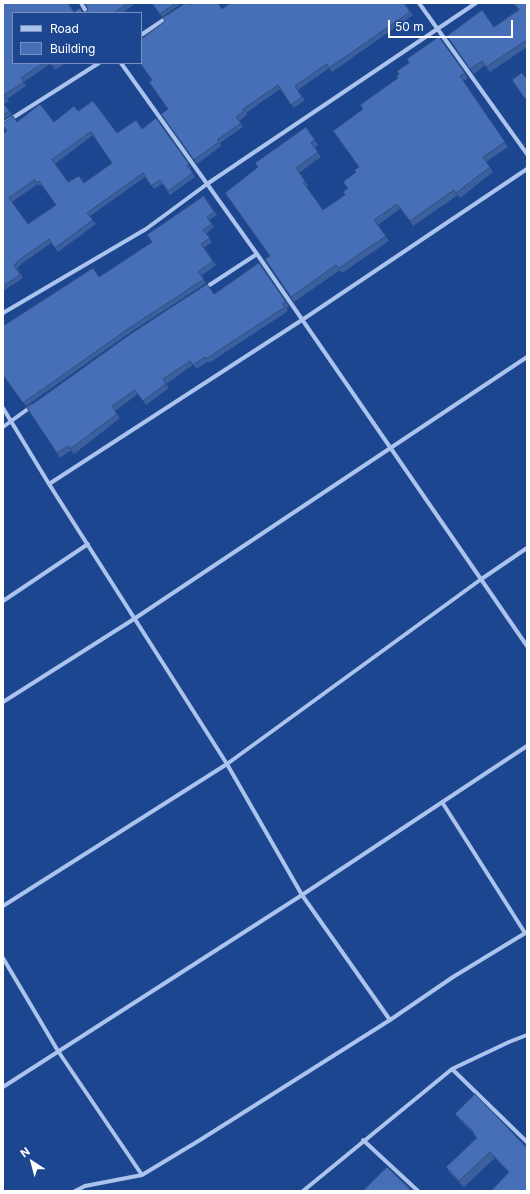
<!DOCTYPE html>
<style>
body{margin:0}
#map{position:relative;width:530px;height:1194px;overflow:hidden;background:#1d4690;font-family:Inter,sans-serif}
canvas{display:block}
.frame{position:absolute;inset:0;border:4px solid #fff;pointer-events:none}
.legend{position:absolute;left:12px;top:12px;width:130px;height:52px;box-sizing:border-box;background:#1d4690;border:1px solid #7790bc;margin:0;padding:5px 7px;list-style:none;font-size:12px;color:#fff}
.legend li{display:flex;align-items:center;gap:8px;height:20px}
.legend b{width:20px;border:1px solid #7790bc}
.north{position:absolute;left:12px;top:1142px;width:40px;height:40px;-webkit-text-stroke:3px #1d4690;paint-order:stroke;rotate:324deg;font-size:11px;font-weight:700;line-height:16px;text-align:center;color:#fff}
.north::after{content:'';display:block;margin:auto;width:14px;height:18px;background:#fff;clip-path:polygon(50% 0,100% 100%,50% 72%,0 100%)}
.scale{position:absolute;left:388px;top:20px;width:125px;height:18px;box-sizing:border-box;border:2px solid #fff;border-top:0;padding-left:5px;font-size:12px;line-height:14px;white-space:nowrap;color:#fff;-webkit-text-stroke:3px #1d4690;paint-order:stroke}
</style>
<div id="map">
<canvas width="530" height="1194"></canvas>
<div class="frame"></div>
<ul class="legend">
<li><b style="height:5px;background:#acc4ed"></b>Road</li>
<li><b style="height:11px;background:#466fb7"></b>Building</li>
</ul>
<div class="north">N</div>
<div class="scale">50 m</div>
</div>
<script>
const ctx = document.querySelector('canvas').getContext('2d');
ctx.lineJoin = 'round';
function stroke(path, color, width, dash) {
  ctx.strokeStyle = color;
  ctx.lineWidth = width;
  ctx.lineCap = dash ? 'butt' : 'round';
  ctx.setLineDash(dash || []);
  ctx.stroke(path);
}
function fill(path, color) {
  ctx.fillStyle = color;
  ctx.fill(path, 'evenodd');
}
const street = new Path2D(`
 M81,3L87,13
 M419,3L527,154
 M141,35L168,17
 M121,63L257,254L527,646
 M3,124L99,63
 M205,288L257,254
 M3,313L146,229L207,184L476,3
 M3,408L49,484L227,764L302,895L390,1020
 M3,427L32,406
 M49,484L302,320L527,169
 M3,601L88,544
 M3,702L134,619L527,357
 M442,802L525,933
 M3,906L227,764L480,580L527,548
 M3,958L58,1051L142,1175
 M452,1069L527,1142
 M3,1087L302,895L527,746
 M363,1140L418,1191
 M75,1191L85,1186L142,1175L200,1140L390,1020L453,977L527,932
 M303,1191L452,1069L509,1042L527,1035`);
const wall = new Path2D(`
 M3,3L74,12H86L88,9L87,3H136L122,13H13V63H65L55,70L51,63L24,82L26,86L7,99L9,101L4,104L12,114L3,120Z
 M152,3H182L162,17Z
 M404,3L413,15L332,72L329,68L298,90L305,100L294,108L280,89L246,113L247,115L239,121L243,127L220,143L221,146L197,164L161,114L168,109L152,80L190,5L222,9Z
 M527,3V47L490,72L485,65L474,74L447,36L494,27Z
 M439,37L468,78L463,81L508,147L486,162L493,172L460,198L458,195L413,226L401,208L378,225L389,241L342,273L340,270L294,302L265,259L270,256L306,127L318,145L315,148L321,157L299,173L308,186L306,187L323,210L345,195L356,172L359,167L363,109L398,78L399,74L409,63Z
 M78,111L117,133L142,129L156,118L191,168L190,169L195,177L170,195L162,184L154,189L145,177L90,216L96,224L58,252L51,243L24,262L17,268L23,278L3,291V134L7,131L17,122H54ZM93,135L112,163L84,183L68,182L55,164ZM38,184L40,186L42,185L56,205L28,224L12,202Z
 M204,196L217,215L209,220L214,227L206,234L212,242L204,248L216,265L201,276L206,283L131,332L26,406L3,375L99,277L152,242Z
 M259,263L289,306L286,308L288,311L209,363L208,361L197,369L193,365L166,384L169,388L146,405L138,394L115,411L120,418L74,454L71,450L60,458L27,408L214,294Z
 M455,1114L522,1144L509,1173L495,1158L464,1187L450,1173L446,1167L476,1138L473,1133L460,1120Z`);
const building = new Path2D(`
 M3,3H68L74,12L80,8L82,12H86L88,9L85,4L87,3H128L114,13H13V63H43L21,78L24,82L4,95L6,98L3,100Z
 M152,3H176L160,14Z
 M186,3H188L190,5L193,3H218L222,9L230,3H404L410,12L329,68L327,64L295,86L302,97L291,105L278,85L243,109L244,111L236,117L241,123L217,140L219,142L194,160L161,114L168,109L149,82L152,80L140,63H141V39L165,21L163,18Z
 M514,3H527V40L486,67L482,61L470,69L447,36L482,10L494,27L519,10Z
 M439,37L465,73L460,76L505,142L483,157L490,167L456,193L454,190L410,221L397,204L374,220L386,236L339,268L336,265L291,297L265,259L270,256L225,193L258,167L255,163L306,127L315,140L311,143L318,152L296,168L305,181L303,182L323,210L345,195L343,192L348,188L343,182L356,172L354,170L359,167L333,131L363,109L360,105L398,78L396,76L399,74L397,71L409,63L407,59Z
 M50,63H56L52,66Z
 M522,73L527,79V98L525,99L512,80Z
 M93,101L117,133L136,120L142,129L156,118L189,164L187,165L193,173L168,191L160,180L151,186L143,173L87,213L93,220L55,248L49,239L22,258L14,265L20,275L3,286V134L7,131L3,126V123L13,116L17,122L40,104L54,122L74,106L78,111ZM91,132L112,163L84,183L79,176L68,182L52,160ZM35,180L37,183L39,181L56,205L28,224L9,198Z
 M3,102L9,111L3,115Z
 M204,196L214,212L207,217L212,224L203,230L210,238L201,244L213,261L198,272L204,279L128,329L23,403L3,375V326L93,268L99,277L119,264L152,242L147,235Z
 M259,263L286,302L282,304L285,307L206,359L205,357L193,365L190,361L163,379L166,384L143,401L135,390L112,406L117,414L70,449L68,446L57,453L27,408L132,333L207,284L214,294Z
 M475,1094L527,1148V1191H491L509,1172L490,1152L459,1181L446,1167L477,1138L473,1133L474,1132L455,1114Z
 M387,1167L410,1189L408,1191H363Z`);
stroke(street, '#acc4ed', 4);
fill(wall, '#3c5f9d');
fill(building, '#466fb7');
stroke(building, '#314e80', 1);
</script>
